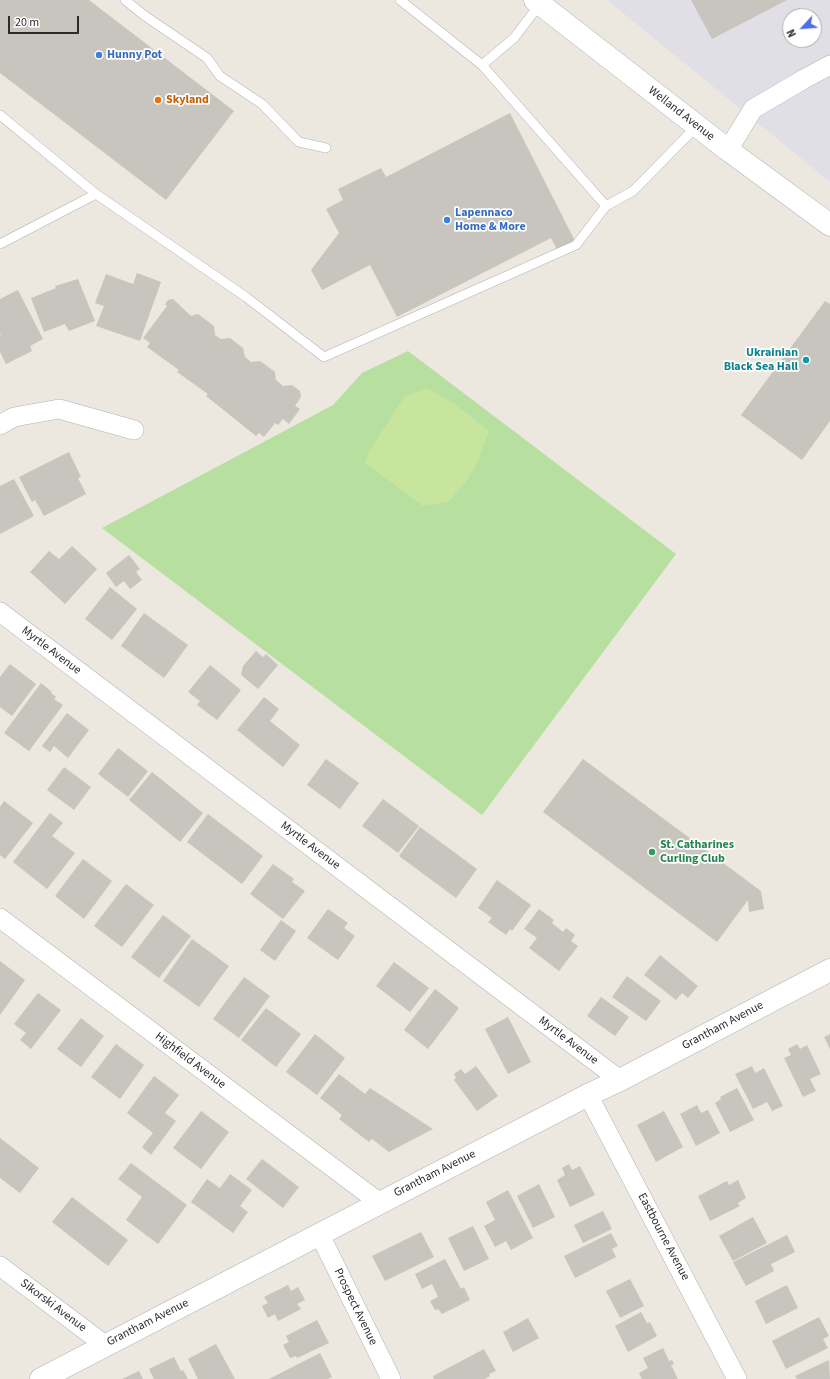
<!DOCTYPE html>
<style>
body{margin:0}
#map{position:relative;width:830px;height:1379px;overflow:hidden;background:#ece7df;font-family:"Source Sans 3",sans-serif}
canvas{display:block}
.north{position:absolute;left:782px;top:8px;width:40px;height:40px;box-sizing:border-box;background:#fff;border:1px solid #ababab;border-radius:50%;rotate:244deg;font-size:11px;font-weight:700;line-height:16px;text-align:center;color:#2c2c2c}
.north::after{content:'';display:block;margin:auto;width:14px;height:18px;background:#4c6ced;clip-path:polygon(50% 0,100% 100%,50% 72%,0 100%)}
.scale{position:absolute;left:8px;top:16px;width:71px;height:18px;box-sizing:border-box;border:2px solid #2c2c2c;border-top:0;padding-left:5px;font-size:12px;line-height:14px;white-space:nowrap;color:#2c2c2c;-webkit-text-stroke:3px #fff;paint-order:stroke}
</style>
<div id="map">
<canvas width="830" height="1379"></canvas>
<div class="north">N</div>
<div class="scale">20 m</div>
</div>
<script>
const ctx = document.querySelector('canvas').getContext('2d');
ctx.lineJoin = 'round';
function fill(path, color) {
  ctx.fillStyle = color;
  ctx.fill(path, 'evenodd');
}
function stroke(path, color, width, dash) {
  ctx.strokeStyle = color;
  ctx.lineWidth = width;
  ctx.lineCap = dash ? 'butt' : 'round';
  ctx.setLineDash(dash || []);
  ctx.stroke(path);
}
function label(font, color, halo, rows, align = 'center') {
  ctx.font = font + ' "Source Sans 3",sans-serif';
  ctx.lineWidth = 3.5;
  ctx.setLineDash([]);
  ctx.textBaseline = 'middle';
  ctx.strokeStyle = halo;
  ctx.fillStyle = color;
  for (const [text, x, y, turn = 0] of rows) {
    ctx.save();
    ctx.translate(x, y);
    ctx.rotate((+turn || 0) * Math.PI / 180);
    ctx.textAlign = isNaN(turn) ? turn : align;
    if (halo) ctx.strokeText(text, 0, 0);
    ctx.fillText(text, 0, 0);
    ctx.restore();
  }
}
const industrial = new Path2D(`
 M607,0H830V182ZM790,16H814V40H790Z`);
const green = new Path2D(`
 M408,351L676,554L482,815L102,528L333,405L362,373Z`);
const pitch = new Path2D(`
 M427,388L455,404L489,431L477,464L466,482L448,502L423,506L365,463L368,453L404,397Z`);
const building = new Path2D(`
 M0,0H89L234,111L166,200L0,73Z
 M691,0H787L712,39Z
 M510,113L575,241L557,250L551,238L397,317L370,265L322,290L311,270L339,233L326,209L343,200L338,189L381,168L386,177Z
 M137,273L161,282L140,341L96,326L104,306L95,303L106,274L133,284Z
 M78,279L95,321L69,331L65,324L44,332L31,298L56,288L55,286Z
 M18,290L43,339L30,346L32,351L6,364L0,352V335H1L0,333V299Z
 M173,299L191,316L198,314L214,326L215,335L221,339L230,338L243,348L245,357L251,362L260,361L275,372L276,380L283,386L292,385L300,391L301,397L295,406L300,409L289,424L283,419L278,425L275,423L264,437L259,433L256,436L206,396L208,394L177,372L179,370L147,347L150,343L143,338L167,306L165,304L168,300Z
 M825,301L830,304V421L802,460L741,415Z
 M69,452L81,477L78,478L86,494L44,516L35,500L32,502L19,477Z
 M14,479L34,516L0,534V486Z
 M72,546L97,569L65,604L30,572L49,551L59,559Z
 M129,555L140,569L136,572L142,580L130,589L124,581L116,587L106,573Z
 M110,587L137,609L112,640L85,619Z
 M144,613L188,645L164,678L121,646Z
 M256,651L263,657L266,654L278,665L258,689L241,675L243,666Z
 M10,664L36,684L12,716L0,707V677Z
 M210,665L241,690L217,720L197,705L200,701L188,692Z
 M41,683L52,692L51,693L56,697L54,699L63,705L29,751L4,733Z
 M264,697L279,709L270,721L300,745L283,767L237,730Z
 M67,713L89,730L68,758L54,746L50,752L42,746Z
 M118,748L148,771L128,797L98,774Z
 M326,759L359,783L340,809L307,785Z
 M583,759L761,891L764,909L749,912L748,900L717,942L543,812Z
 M64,767L91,787L74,810L47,790Z
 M152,772L203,813L180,842L129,800Z
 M383,799L419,826L398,853L362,826Z
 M4,801L33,823L5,859L0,855V807Z
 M50,813L63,823L52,836L75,853L47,889L13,862Z
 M208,814L263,856L242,884L187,842Z
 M420,827L477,869L456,898L399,856Z
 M83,859L112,881L84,919L55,896Z
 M273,864L294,879L292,882L305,891L283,919L250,894Z
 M497,880L531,905L512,931L510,929L506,935L488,922L492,918L478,908Z
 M126,884L154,905L122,947L94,926Z
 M328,909L348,923L344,928L355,936L338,960L307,938Z
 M539,909L554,920L552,923L563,932L566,928L575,935L571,941L578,946L559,971L529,948L537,938L524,929Z
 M163,915L191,936L159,978L131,957Z
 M281,920L296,931L275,961L260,950Z
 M192,939L229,966L199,1007L163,981Z
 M660,955L698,986L688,998L682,993L676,1000L644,975Z
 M0,961L25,980L0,1015Z
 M394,962L429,988L410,1012L376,986Z
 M627,976L661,1001L646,1021L612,997Z
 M244,977L270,996L239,1038L213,1019Z
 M435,989L459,1008L428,1049L404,1030Z
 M38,993L61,1010L31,1049L20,1040L26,1033L14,1024Z
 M601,997L629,1017L615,1036L587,1016Z
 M266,1008L301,1034L276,1067L241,1040Z
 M508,1017L531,1062L508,1074L485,1029Z
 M81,1018L104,1036L81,1067L57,1049Z
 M315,1034L345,1058L317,1095L286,1072Z
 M830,1034V1049L824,1037Z
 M116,1044L144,1065L120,1099L91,1077Z
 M797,1044L800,1049L807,1045L821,1074L810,1079L816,1091L803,1097L784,1058L791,1055L788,1049Z
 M476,1066L498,1096L477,1111L454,1080L456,1078L454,1074L461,1069L465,1074Z
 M752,1066L755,1073L764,1068L783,1106L772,1111L767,1102L753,1109L735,1074Z
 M339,1074L365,1094L370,1088L433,1129L389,1152L372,1139L369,1142L339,1119L342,1115L320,1098Z
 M154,1076L179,1095L165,1113L176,1121L151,1155L142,1147L153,1133L127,1113Z
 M737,1088L754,1120L730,1132L715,1103L721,1099L720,1097Z
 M697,1105L701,1113L708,1110L720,1133L696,1146L680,1114Z
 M201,1111L229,1132L201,1169L173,1148Z
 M664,1111L683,1147L656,1162L637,1125Z
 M0,1138L39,1168L20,1193L0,1178Z
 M262,1159L299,1187L283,1208L246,1179Z
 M131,1163L187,1205L158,1244L126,1220L142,1197L118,1179Z
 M569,1164L572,1170L580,1166L595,1195L570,1207L557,1180L565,1175L562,1168Z
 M230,1174L252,1190L240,1206L248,1212L233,1233L191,1202L207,1179L220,1188Z
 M738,1180L746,1198L738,1203L740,1206L710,1221L698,1196L727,1181L729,1185Z
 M539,1184L555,1217L533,1228L517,1196Z
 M508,1190L533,1238L511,1250L506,1241L495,1247L484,1226L495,1220L486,1202Z
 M72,1197L128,1240L108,1266L52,1222Z
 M603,1211L612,1229L583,1243L574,1225Z
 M753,1217L767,1243L733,1261L719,1236Z
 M473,1226L489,1259L464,1271L448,1238Z
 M421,1232L434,1257L385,1281L372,1256Z
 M611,1233L618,1246L612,1249L616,1257L575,1278L564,1256Z
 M787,1235L795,1252L771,1264L774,1271L746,1286L733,1262Z
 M445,1259L461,1289L464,1287L470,1300L442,1314L438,1309L435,1310L430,1301L438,1297L432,1284L422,1289L415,1274Z
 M630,1279L644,1306L620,1318L606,1291Z
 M288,1285L291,1291L298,1287L305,1300L297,1304L301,1309L278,1321L275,1314L268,1318L262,1306L268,1303L264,1297Z
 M787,1285L798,1308L766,1324L755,1301Z
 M641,1312L647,1323L650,1322L657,1336L628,1352L615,1326Z
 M819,1317L829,1336L823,1339L828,1348L786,1369L772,1341Z
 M528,1318L539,1338L513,1352L503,1332Z
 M317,1320L329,1343L297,1358L296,1356L290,1358L283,1345L289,1342L286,1336Z
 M216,1344L235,1379H198L188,1359Z
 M663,1348L669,1361L672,1360L674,1364L671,1365L678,1379H642L639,1373L648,1368L643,1358Z
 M484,1349L496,1371L489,1374L490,1376L485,1379H434L433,1376Z
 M320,1353L332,1377L328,1379H269Z
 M174,1357L181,1371L183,1370L188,1379H154L149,1369Z
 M829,1360L830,1379H797L795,1376Z
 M139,1371L143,1379H122Z`);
const service = new Path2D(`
 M125,0L145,16L207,58L220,76L262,104L299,142L326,148
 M400,0L482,65L606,206
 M482,65L514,38L540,4
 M0,115L96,194L0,244
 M96,194L246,297L324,357L576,245L606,206L633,191L697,126`);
const minor = new Path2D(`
 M728,150L753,109L804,79L830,65
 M0,425L14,417L59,409L134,430
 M0,612L620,1080
 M0,918L380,1203
 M588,1095L737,1379
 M320,1235L391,1379
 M0,1266L105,1345`);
const tertiary = new Path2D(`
 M41,1379L588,1095L620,1080L830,970`);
const secondary = new Path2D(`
 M535,0L728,150L830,225`);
const markers = [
 [99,55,4,"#3f7fe0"],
 [158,100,4,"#e8710a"],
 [447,220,4,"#3f7fe0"],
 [806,360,4,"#0f9aa8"],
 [652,852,4,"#2e9e5b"]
];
const shopNames = [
 ["Hunny Pot",107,55],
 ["Lapennaco",455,213],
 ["Home & More",455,227]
];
const foodNames = [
 ["Skyland",166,100]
];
const streetNames = [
 ["Welland Avenue",681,114,38],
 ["Myrtle Avenue",51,651,37],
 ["Myrtle Avenue",310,846,37],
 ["Grantham Avenue",723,1026,-28],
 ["Myrtle Avenue",568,1041,37],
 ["Highfield Avenue",190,1061,37],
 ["Grantham Avenue",435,1174,-27],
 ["Eastbourne Avenue",663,1237,62],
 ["Sikorski Avenue",53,1306,37],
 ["Prospect Avenue",355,1307,64],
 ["Grantham Avenue",148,1323,-27]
];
const cultureNames = [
 ["Ukrainian",798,353],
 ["Black Sea Hall",798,367]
];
const leisureNames = [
 ["St. Catharines",660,845],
 ["Curling Club",660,859]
];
fill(industrial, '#e1dfe6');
fill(green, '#b6dfa0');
fill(pitch, '#c7e59d');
fill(building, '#c8c5be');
stroke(service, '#b0b2bb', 10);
stroke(minor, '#b0b2bb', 20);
stroke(tertiary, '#b0b2bb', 23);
stroke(secondary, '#b0b2bb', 23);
stroke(service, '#fff', 9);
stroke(minor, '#fff', 19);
stroke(tertiary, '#fff', 22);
stroke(secondary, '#fff', 22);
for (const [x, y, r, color] of markers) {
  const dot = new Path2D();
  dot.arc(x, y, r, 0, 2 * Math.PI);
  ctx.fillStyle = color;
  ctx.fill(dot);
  stroke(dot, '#fff', 1.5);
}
label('bold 12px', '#366cbe', '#fff', shopNames, 'left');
label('bold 12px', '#c56008', '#fff', foodNames, 'left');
label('12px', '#2c2c2c', '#fff', streetNames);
label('bold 12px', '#0d838f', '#fff', cultureNames, 'right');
label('bold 12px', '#27864d', '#fff', leisureNames, 'left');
</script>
